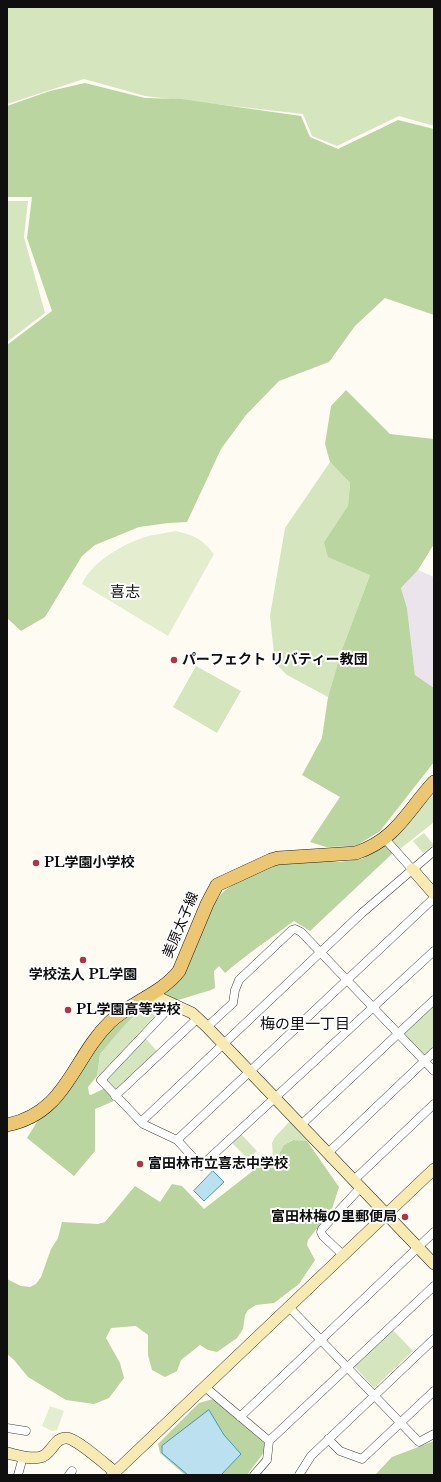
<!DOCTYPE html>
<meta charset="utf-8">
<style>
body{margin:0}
#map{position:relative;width:441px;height:1482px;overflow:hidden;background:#fefbf2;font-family:"Libre Baskerville",serif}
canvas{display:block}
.frame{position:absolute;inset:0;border:8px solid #0f0f0f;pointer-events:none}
</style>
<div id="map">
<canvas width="441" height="1482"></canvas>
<div class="frame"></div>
</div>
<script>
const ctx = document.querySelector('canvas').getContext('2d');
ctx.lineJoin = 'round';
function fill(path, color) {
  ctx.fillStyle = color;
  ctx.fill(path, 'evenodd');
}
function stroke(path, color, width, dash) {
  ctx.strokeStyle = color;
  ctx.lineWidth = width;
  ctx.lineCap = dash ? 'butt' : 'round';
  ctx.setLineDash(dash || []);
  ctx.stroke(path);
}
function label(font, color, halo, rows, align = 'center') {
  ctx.font = font + ' "Libre Baskerville","Noto Sans JP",serif';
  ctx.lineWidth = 4;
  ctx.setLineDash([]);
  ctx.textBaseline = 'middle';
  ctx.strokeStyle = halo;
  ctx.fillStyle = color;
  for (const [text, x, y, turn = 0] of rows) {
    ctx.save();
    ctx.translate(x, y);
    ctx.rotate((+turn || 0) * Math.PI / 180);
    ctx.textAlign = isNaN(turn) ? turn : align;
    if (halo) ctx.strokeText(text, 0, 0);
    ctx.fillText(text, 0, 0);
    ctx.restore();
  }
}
const industrial = new Path2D(`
 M418,570L434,577V688L415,675L407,608L401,588Z`);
const green = new Path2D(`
 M7,7H434V126L399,116L337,146L312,136L303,114L145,96L84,79L7,104Z
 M7,201H28L24,237L45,313L7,342Z
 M330,462L350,483L348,507L324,542L370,575L341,652L328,697L287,675L275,663L270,616L285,528Z
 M196,666L241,691L217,733L173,707Z
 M434,795V822L400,849L392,841L425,802Z
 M424,833L434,845L423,853L413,841Z
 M149,999L164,1006L100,1075L97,1076L100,1054L125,1025L139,1013L142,1009V1006Z
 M434,1003V1048L425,1056L402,1032Z
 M146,1039L158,1052L116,1090L107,1080Z
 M291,1120L307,1141L292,1140L284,1145L279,1154L273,1158L272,1143L275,1137Z
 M241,1134L257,1151L248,1159L232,1143Z
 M393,1330L413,1351L374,1388L354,1366Z`);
const forest = new Path2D(`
 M85,83L145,98L181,99L301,116L310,137L338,149L398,120L434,129V315L385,298L355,326L329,362L279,381L246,415L221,449L187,522L168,523L139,527L95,545L82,556L45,617L21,631L7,618V345L52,311L27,238L32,197H7V106L50,91Z
 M346,390L390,434L434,439V544L418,570L401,588L407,608L415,675L434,688V762L380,831L356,846L326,847L310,842L340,797L302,775L322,738L328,697L341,652L370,575L328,557L324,542L348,506L350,483L330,462L325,444L331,406Z
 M383,846H389L393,853L310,931L294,921C271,938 247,954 225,973L219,966L214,971L215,988L211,990L175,1001L161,993L212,907L222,893L240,879L264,866L308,859L339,862L362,859Z
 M142,1006V1009L125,1025L100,1054L97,1076L88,1087L89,1094L91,1095L105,1088L114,1101L95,1109V1151L74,1176L27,1138L40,1117L106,1030Z
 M293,1140L307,1141L339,1187L332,1209L308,1240L307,1245L315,1260L299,1284L274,1303L256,1305L248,1310L245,1315L243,1329L237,1338L217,1352L208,1350L200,1345L181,1360L177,1371L165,1377L152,1370L148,1355V1335L136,1326L111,1328L106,1338L120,1363L124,1378L109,1398L94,1404L66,1400L28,1377L14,1360L7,1354V1279L21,1286L30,1287L36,1284L41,1277L51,1249L58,1238L62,1222L98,1224L105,1222L135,1186L160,1202L172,1184L182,1186L204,1209L263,1163L279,1154L284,1145Z
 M213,1399L265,1444V1451L247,1475H185L160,1453L158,1444L199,1403Z
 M434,1441V1475H375L392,1457Z`);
const pitch = new Path2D(`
 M176,531C195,536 201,538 214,554L168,636L82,584C92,561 125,543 148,536C157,534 167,533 176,531Z
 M50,1406L64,1411L57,1430L52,1431L42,1426Z`);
const water = new Path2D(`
 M213,1171L224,1182L204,1201L194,1191Z
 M209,1410L224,1435L241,1454L221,1475H188L162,1453V1446Z`);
const street = new Path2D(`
 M385,839L412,869
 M173,1004L101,1080L143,1124L177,1140L201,1166L434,951
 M207,1027L233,1003L235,990L239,980L292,930L295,929L301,932L434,1071
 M115,1096L198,1018
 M141,1122L362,913L434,851
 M301,1125L434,1000
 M177,1140L434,898
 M328,1153L434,1052
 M354,1180L434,1104
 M343,1255L323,1236L321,1232L322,1229L361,1187
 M289,1307L419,1442L434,1434
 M205,1387L269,1441
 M240,1417L434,1232
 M7,1428L26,1431
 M328,1439L340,1451L362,1459L434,1391
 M18,1475L23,1457
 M69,1475L72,1471
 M254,1475L267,1460L269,1441L434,1286
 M299,1475L311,1456L434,1339`);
const secondary = new Path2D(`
 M412,869L434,894
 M151,994L192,1013L207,1027L434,1264
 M7,1453C17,1455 30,1460 41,1457C52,1454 54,1437 67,1438C77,1439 106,1465 115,1472
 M112,1475L434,1169`);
const primary = new Path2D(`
 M7,1125C67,1113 72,1059 110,1022C131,1002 161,994 179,971L207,904L217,885L271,860L278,858L356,853C397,839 407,811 434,782`);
const markers = [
 [174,660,4,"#b23442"],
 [36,863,4,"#b23442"],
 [83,960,4,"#b23442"],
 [68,1010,4,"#b23442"],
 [140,1164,4,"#b23442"],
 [405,1217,4,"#b23442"]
];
const poiNames = [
 ["パーフェクト リバティー教団",182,660],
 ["PL学園小学校",44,863],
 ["学校法人 PL学園",83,975,"center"],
 ["PL学園高等学校",76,1010],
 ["富田林市立喜志中学校",148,1164],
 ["富田林梅の里郵便局",397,1217,"right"]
];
const streetNames = [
 ["美原太子線",181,925,-67]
];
const neighbourhoodNames = [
 ["喜志",125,593],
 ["梅の里一丁目",305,1025]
];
fill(industrial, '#ebe4ec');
fill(green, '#d5e5be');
fill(forest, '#bad59f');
fill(pitch, '#e5edcf');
fill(water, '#bbe0f0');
stroke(water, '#4998c0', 1);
stroke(street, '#424242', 9);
stroke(secondary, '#313131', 12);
stroke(primary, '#202020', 14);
stroke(street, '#fff', 8);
stroke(secondary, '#f7ebb3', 11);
stroke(primary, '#ebc774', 13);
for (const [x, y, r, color] of markers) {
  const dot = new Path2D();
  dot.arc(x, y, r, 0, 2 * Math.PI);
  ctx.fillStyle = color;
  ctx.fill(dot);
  stroke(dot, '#fff', 1.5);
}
label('bold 14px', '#0f0f0f', '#fff', poiNames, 'left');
label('14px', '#0f0f0f', '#fff', streetNames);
label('15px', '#0f0f0f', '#fff', neighbourhoodNames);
</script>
